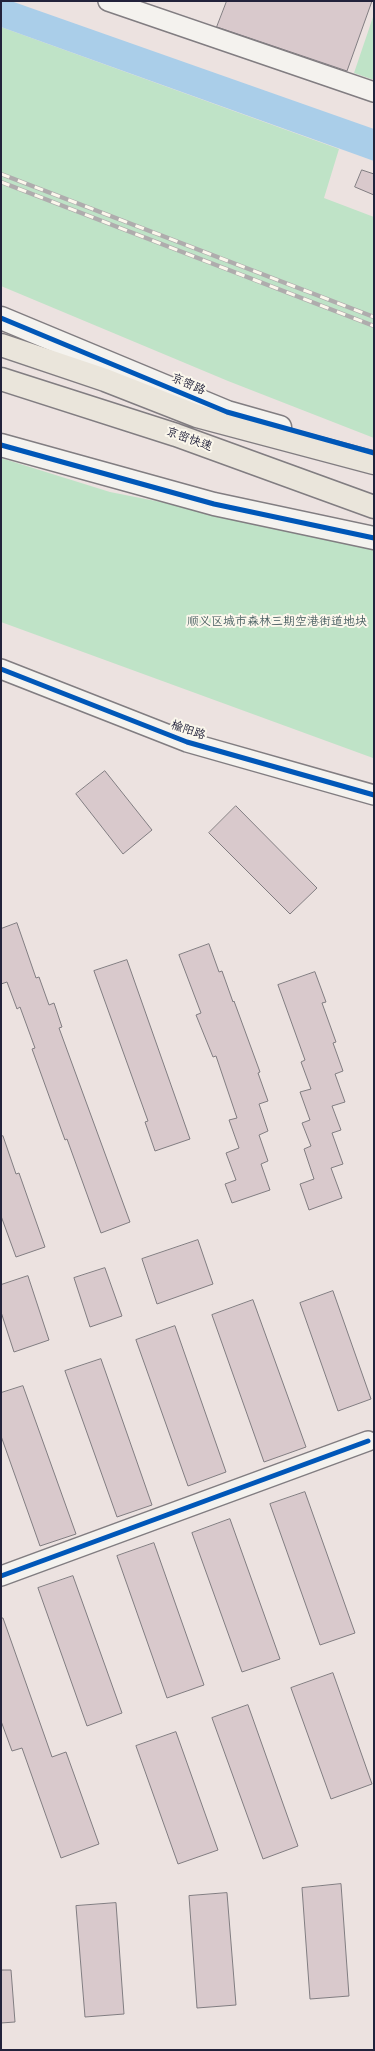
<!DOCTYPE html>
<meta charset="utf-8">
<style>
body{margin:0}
#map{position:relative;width:375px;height:2051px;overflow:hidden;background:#ece2e0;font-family:"Architects Daughter",sans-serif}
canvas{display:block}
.frame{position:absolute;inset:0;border:2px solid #22223b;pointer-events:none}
</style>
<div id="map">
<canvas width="375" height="2051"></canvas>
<div class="frame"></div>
</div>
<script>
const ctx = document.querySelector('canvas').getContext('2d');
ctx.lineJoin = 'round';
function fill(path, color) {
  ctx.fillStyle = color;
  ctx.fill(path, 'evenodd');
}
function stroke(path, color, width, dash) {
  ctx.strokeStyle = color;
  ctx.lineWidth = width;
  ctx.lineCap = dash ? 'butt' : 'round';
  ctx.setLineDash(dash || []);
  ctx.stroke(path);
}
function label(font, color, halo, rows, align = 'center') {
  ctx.font = font + ' "Architects Daughter","LXGW WenKai TC",sans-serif';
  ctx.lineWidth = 4;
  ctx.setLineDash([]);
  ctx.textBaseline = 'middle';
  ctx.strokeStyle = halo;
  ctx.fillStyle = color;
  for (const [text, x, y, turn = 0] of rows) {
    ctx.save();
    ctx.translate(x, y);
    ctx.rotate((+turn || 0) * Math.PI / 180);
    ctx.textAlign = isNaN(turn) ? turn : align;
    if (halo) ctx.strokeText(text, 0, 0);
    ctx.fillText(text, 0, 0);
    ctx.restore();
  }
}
const green = new Path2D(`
 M374,14V80L354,73Z
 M1,27L339,149L324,198L374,217V438L228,381L1,286Z
 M1,458L110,492L374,544L373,758L1,622Z`);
const water = new Path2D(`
 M1,1H11L374,129V161L1,27Z`);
const building = new Path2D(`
 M227,1H372L347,71L217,27Z
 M362,170L374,174V195L355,187Z
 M105,771L152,830L123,854L76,794Z
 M236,806L317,888L290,914L209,833Z
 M17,923L36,978L39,977L49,1005L54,1003L62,1027L59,1028L130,1222L101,1233L67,1139L65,1140L32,1049L35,1048L20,1007L17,1009L7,982L1,984V929Z
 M209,944L219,972L222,971L233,1002L234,1001L260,1072L258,1073L268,1101L259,1104L268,1131L259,1135L268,1161L261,1164L270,1190L232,1203L225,1184L236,1180L226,1153L239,1148L229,1120L237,1118L216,1056L213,1057L196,1015L201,1013L179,955Z
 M127,960L190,1139L155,1151L145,1122L148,1121L94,971Z
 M315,972L326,1002L322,1003L336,1042L333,1043L343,1071L335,1074L345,1102L332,1106L341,1130L332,1133L343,1164L331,1168L342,1198L309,1210L300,1184L314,1179L304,1149L311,1146L302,1123L310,1120L300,1092L311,1089L301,1062L305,1060L278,985Z
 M3,1136L16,1174L19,1173L45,1247L16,1257L1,1216V1137Z
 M198,1240L213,1284L157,1304L142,1259Z
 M105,1268L122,1316L90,1327L74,1278Z
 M28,1276L49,1340L14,1352L1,1312V1285Z
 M333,1291L371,1399L338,1411L300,1303Z
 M253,1300L306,1447L264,1462L212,1315Z
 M175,1326L226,1472L188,1486L136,1340Z
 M101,1359L152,1505L117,1517L65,1371Z
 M23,1386L76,1534L40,1546L1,1436V1393Z
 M305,1492L355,1633L320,1645L270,1504Z
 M230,1519L280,1659L242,1672L192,1533Z
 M154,1543L204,1685L167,1698L117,1556Z
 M73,1576L122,1713L87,1726L38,1588Z
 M1,1618H3L52,1757L66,1752L99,1844L61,1858L22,1748L12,1751L1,1721Z
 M333,1673L372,1784L331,1799L291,1688Z
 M248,1705L298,1846L263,1859L212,1718Z
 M176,1732L218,1850L178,1864L136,1746Z
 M341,1884L349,1996L310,1999L302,1888Z
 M227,1893L236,2005L197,2008L189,1896Z
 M116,1903L124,2014L85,2017L76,1906Z
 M1,1970H11L15,2022L1,2023Z`);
const minor = new Path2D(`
 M108,1L374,92
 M1,669L187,742L374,795
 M1,1576L368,1441`);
const secondary = new Path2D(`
 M1,318L227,412L280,427
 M1,445L214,504L374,538`);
const trunk = new Path2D(`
 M1,345L105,380L197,416L374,463
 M1,379L176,435L374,507`);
const rail = new Path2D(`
 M1,174L374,317
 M1,182L374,326`);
const cycleway = new Path2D(`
 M1,318L227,412L374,453
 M1,445L214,504L374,538
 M1,669L187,742L374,795
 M1,1576L368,1441`);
const streetNames = [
 ["京密路",188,385,23],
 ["京密快速",189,440,20],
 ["榆阳路",188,731,19]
];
const parkNames = [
 ["顺义区城市森林三期空港街道地块",277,622]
];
fill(green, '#bfe3c7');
fill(water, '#aacee9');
fill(building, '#d9c9cc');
stroke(building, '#817d81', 1);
stroke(minor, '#817d81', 22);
stroke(secondary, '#817d81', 25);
stroke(trunk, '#817d81', 25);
stroke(minor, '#f4f2ee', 19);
stroke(secondary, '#f4f2ee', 22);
stroke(trunk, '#eae5db', 22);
stroke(rail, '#afacad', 4.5);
stroke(rail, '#fbf7ec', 3, [9]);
stroke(cycleway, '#0057b8', 5);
label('12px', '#22223b', '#fbf7ec', streetNames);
label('12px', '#465c5f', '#fbf7ec', parkNames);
</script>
